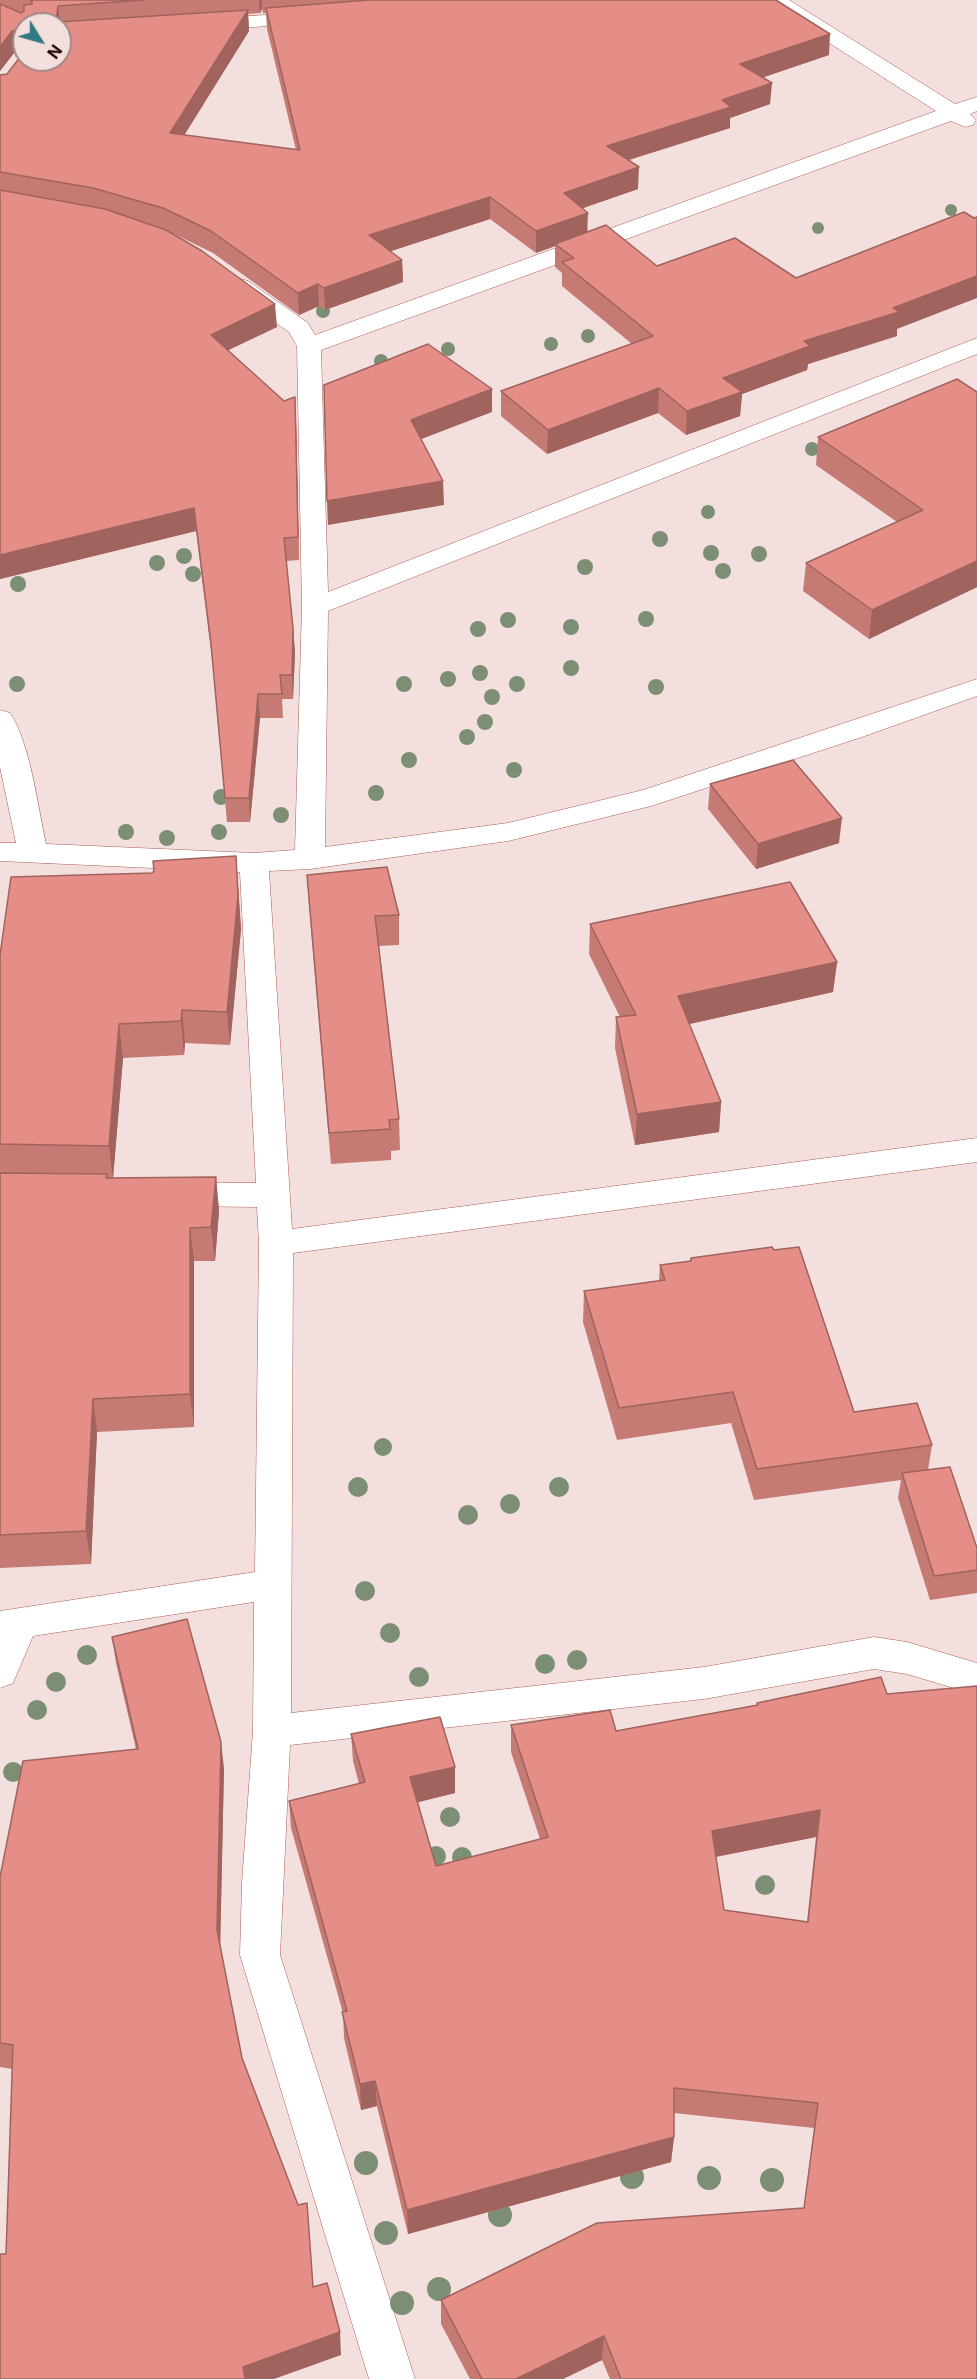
<!DOCTYPE html>
<style>
body{margin:0}
#map{position:relative;width:977px;height:2379px;overflow:hidden;background:#f3e0de;font-family:Inter,sans-serif}
canvas{display:block}
.north{position:absolute;left:12px;top:12px;width:60px;height:60px;box-sizing:border-box;background:#f3e0de;border:2px solid #9f8886;border-radius:50%;rotate:127deg;font-size:16px;font-weight:700;line-height:24px;text-align:center;color:#200303}
.north::after{content:'';display:block;margin:auto;width:21px;height:27px;background:#337b83;clip-path:polygon(50% 0,100% 100%,50% 72%,0 100%)}
</style>
<div id="map">
<canvas width="977" height="2379"></canvas>
<div class="north">N</div>
</div>
<script>
const ctx = document.querySelector('canvas').getContext('2d');
ctx.lineJoin = 'round';
function stroke(path, color, width, dash) {
  ctx.strokeStyle = color;
  ctx.lineWidth = width;
  ctx.lineCap = dash ? 'butt' : 'round';
  ctx.setLineDash(dash || []);
  ctx.stroke(path);
}
function fill(path, color) {
  ctx.fillStyle = color;
  ctx.fill(path, 'evenodd');
}
const minor = new Path2D(`
 M765,0H789L955,104L977,97V111L970,114L976,120L973,125L965,127L951,121L321,350L328,592L977,338V354L328,611L325,847L508,823L643,790L977,679V696L862,737L651,806L508,841L310,869L269,871L292,1229L977,1138V1162L293,1253L291,1713L704,1667L874,1637L907,1642L977,1663V1695L907,1674L874,1669L704,1699L290,1745L280,1955L415,2379H369L240,1955L242,1883L253,1731L254,1602L33,1636L13,1683L0,1688V1611L255,1572L259,1243L257,1207L174,1206L162,1202L157,1194L162,1186L174,1182L256,1183L240,872L0,861V843H16L0,767V710L10,713C30,742 38,808 46,844L254,853L295,850L302,607L297,346L289,332L232,291L228,286L232,281L240,279L248,281L308,323L315,335L936,111L768,4Z
 M313,12L320,14L323,18L320,22L202,31L195,29L192,25L195,21L202,19Z`);
const trees = [
 [951,210,6],
 [818,228,6],
 [323,311,7],
 [588,336,7],
 [551,344,7],
 [448,349,7],
 [381,361,7],
 [812,449,7],
 [708,512,7],
 [660,539,8],
 [711,553,8],
 [759,554,8],
 [184,556,8],
 [157,563,8],
 [585,567,8],
 [723,571,8],
 [193,574,8],
 [18,584,8],
 [646,619,8],
 [508,620,8],
 [571,627,8],
 [478,629,8],
 [571,668,8],
 [480,673,8],
 [448,679,8],
 [17,684,8],
 [404,684,8],
 [517,684,8],
 [656,687,8],
 [492,697,8],
 [485,722,8],
 [467,737,8],
 [409,760,8],
 [514,770,8],
 [376,793,8],
 [221,797,8],
 [281,815,8],
 [126,832,8],
 [219,832,8],
 [167,838,8],
 [383,1447,9],
 [358,1487,10],
 [559,1487,10],
 [510,1504,10],
 [468,1515,10],
 [365,1591,10],
 [390,1633,10],
 [87,1655,10],
 [577,1660,10],
 [545,1664,10],
 [419,1677,10],
 [56,1682,10],
 [37,1710,10],
 [13,1772,10],
 [450,1817,10],
 [436,1856,10],
 [462,1857,10],
 [765,1885,10],
 [366,2163,12],
 [632,2177,12],
 [709,2178,12],
 [772,2180,12],
 [500,2215,12],
 [386,2233,12],
 [439,2289,12],
 [402,2303,12]
];
const wall = new Path2D(`
 M0,0H776L829,55L763,77L770,104L730,118V128L629,160L638,189L583,208L588,232L657,266L796,278L897,329V336L808,364L807,370L742,394L740,416L686,435L658,413L547,454L501,416V391L632,344L562,286V273L555,267V246L536,253L490,219L390,251L402,260L403,282L325,310L319,306L299,315L213,253L172,233L277,327L227,350L296,420L299,560L286,561L293,628L295,652L293,699H282L283,718H260L250,822H227L213,667L196,531L0,579V75L7,74L60,60L24,24V52V51L14,53L0,71ZM262,9L263,13H266L267,29L296,150L184,135L249,31L248,14L260,13Z
 M977,392V587L869,639L803,591L806,563L897,522L816,465L818,437Z
 M710,784L839,843L756,869L708,809Z
 M236,856L241,929L230,1045L185,1043L184,1055L123,1058L113,1178L216,1177L219,1211L215,1261H194V1427L97,1432L91,1564L0,1568V955L152,873Z
 M307,875L399,915V945L379,946L399,1119L400,1150L391,1151V1160L331,1164L309,905Z
 M590,924L837,962L833,992L689,1024L721,1102L719,1132L635,1145L615,1048L616,1017H620L589,954Z
 M691,1258L854,1412L932,1445L928,1470L977,1548V1593L930,1600L898,1498L901,1480L754,1500L731,1423L617,1440L583,1322L584,1291L659,1281L660,1265L690,1261Z
 M112,1637L224,1768L220,1947L242,2058L314,2287L341,2355L6,2254L12,2069L0,2067V1877L136,1749L116,1663Z
 M881,1677L977,2379H610L602,2360L563,2379H470L441,2324V2300L804,2208L814,2128L674,2113V2137L671,2162L408,2234L377,2106L361,2110L344,2038L343,2013L291,1828L289,1801L359,1784L353,1761L351,1734L455,1793L418,1802L436,1866L540,1839L511,1752V1725L616,1731L757,1705V1703ZM816,1837L807,1922L724,1910L716,1857Z`);
const shadedWall = new Path2D(`
 M259,0H262V9L260,13Z
 M58,6L60,24L56,20Z
 M248,10L249,31L172,155L170,133Z
 M21,30L24,51L14,53L0,71V47L12,31Z
 M830,34L829,55L738,86L740,64Z
 M772,83L770,104L730,118V128L606,167L607,146L722,100Z
 M639,167L638,189L563,215L564,193Z
 M490,197V219L370,258L369,235Z
 M588,213L587,235L555,244V246L536,253V231Z
 M402,260L403,282L325,310L324,288Z
 M977,276V298L897,329V336L808,364L807,370L742,394L740,416L686,435L687,411L723,378L804,341Z
 M318,284L319,306L299,315L298,293Z
 M275,304L277,327L212,358L211,335Z
 M659,388L658,413L547,454L548,430Z
 M492,389V412L411,443V420Z
 M295,397L296,420L299,560L298,537Z
 M443,481L444,505L328,525L327,501Z
 M194,508L196,531L0,579V555Z
 M977,561V587L869,639L872,610Z
 M293,628L295,652L293,699L292,675Z
 M258,694L260,718L250,822L249,798Z
 M842,818L839,843L756,869L758,844Z
 M236,856L241,929L230,1045L227,1012Z
 M837,962L833,992L676,1027L678,996Z
 M182,1010L185,1043L184,1055L181,1021Z
 M119,1024L123,1058L113,1179L109,1146Z
 M721,1102L719,1132L635,1145L637,1114Z
 M216,1177L219,1211L215,1261L211,1227Z
 M190,1228L194,1261V1427L190,1394Z
 M93,1399L97,1432L91,1564L86,1531Z
 M221,1742L224,1768L220,1955L217,1930Z
 M455,1767V1793L411,1804L410,1777Z
 M820,1810L816,1837L709,1858L712,1831Z
 M375,2081L377,2106L361,2110L360,2084Z
 M674,2137L671,2162L408,2234L407,2210Z
 M340,2332L341,2355L274,2379H244L243,2367Z
 M604,2336L602,2360L563,2379H516Z`);
const building = new Path2D(`
 M30,0H143L58,6L56,20L58,22L248,10L170,133L300,150L266,8L369,0H776L830,34L740,64L772,83L722,100L731,107L607,146L639,167L564,193L588,213L536,231L490,197L369,235L402,260L324,288L318,284L298,293L211,231L163,208L93,188L0,172V75L7,74L24,52V60H60V24H24V37L21,30L12,31L0,47V4L21,13L24,11V5L32,4V1Z
 M0,190L105,209L166,230L202,251L275,304L211,335L284,401L295,397L298,537L284,538L293,628L292,675H280L282,694H258L249,798H225L211,644L194,508L0,555Z
 M964,212L974,218L977,217V276L893,308L899,312L804,341L810,346L723,378L742,392L687,411L659,388L548,430L501,391L653,336L562,262L574,258L555,244L606,225L657,266L735,238L796,278Z
 M428,344L492,389L411,420L443,481L327,501L324,385Z
 M957,379L977,392V561L872,610L806,563L923,510L818,437Z
 M793,760L842,818L758,844L710,784Z
 M236,856L238,896L227,1012L182,1010L181,1021L119,1024L109,1146L0,1144V955L11,877L152,873L154,871L153,861Z
 M387,867L399,915L375,916L399,1119L389,1120L390,1129L329,1133L307,875Z
 M790,882L837,962L678,996L721,1102L637,1114L616,1017L636,1015L590,924Z
 M0,1173L107,1174L106,1178L216,1177L211,1227L190,1228V1394L93,1399L86,1531L0,1535Z
 M772,1247L774,1250L799,1247L854,1412L917,1403L932,1445L757,1469L733,1392L619,1408L584,1291L665,1280L660,1265L691,1261V1258Z
 M950,1467L977,1548V1570L934,1576L902,1473Z
 M187,1619L221,1742L217,1930L242,2058L298,2205L307,2203L313,2287L327,2283L340,2332L243,2367L245,2379H0V2254H6L13,2045L0,2043V1877L23,1761L138,1749L112,1637Z
 M881,1677L887,1694L977,1686V2379H621L604,2336L516,2379H482L441,2300L597,2223L804,2208L818,2103L674,2088V2137L407,2210L375,2081L360,2084L342,2012L347,2011L289,1801L365,1782L351,1734L440,1717L455,1767L410,1777L436,1866L548,1837L511,1725L610,1710L616,1731L758,1705L757,1703ZM820,1810L808,1922L724,1910L712,1831Z`);
stroke(minor, '#ad5c57', 1);
fill(minor, '#fff');
ctx.fillStyle = '#7c8f74';
for (const [x, y, r] of trees) {
  ctx.beginPath();
  ctx.arc(x, y, r, 0, 2 * Math.PI);
  ctx.fill();
}
fill(wall, '#c57a74');
fill(shadedWall, '#a0635e');
fill(building, '#e58e87');
stroke(building, '#a0635e', 1.5);
</script>
